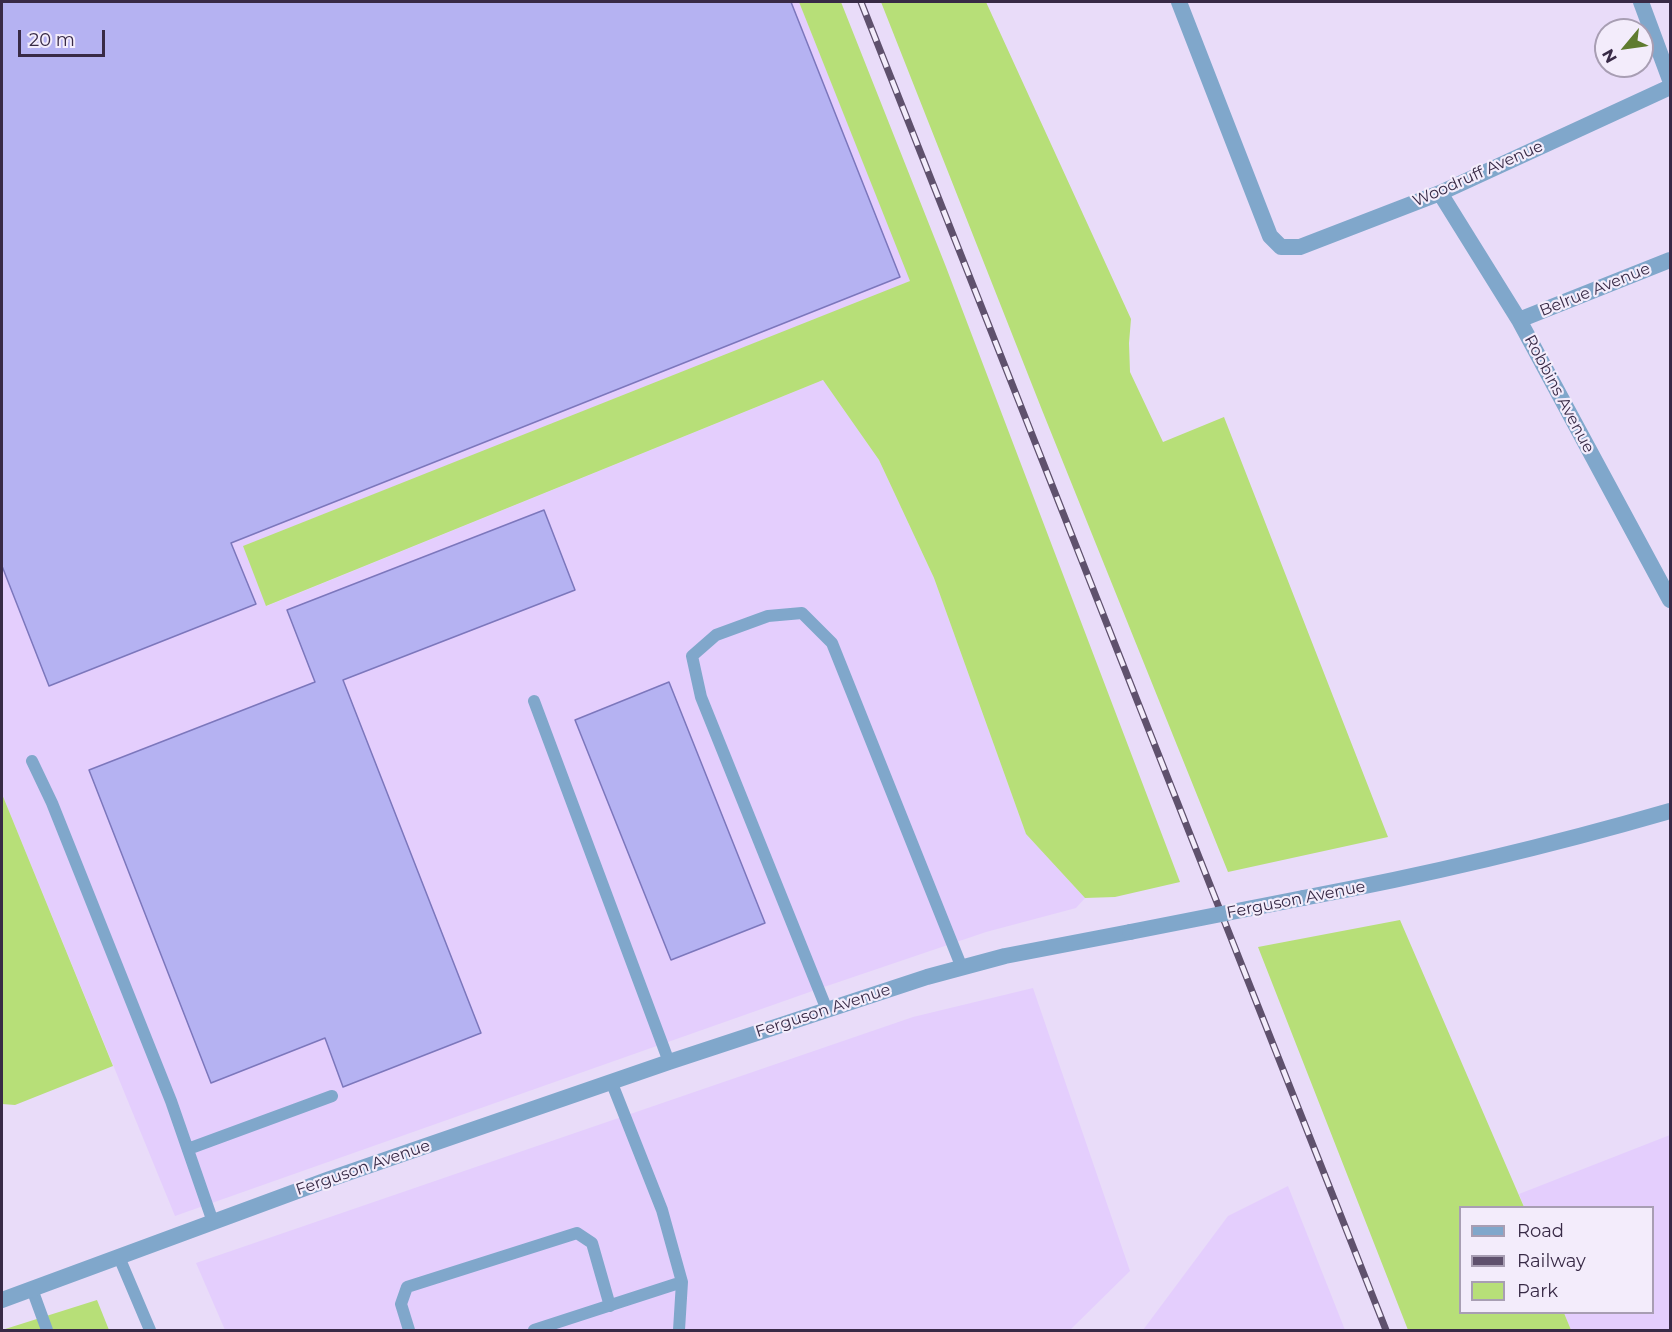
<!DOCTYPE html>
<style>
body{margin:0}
#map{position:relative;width:1672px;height:1332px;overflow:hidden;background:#e9dcf9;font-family:Montserrat,sans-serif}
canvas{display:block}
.frame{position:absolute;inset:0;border:3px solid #382a46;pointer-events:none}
.legend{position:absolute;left:1459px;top:1206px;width:195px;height:108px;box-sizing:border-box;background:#f3ecfb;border:2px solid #a89eb3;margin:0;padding:8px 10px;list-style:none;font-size:18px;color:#382a46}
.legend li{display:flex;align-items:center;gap:12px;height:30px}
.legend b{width:30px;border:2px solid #a89eb3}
.north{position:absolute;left:1594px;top:18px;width:60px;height:60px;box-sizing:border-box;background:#f3ecfb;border:2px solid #a89eb3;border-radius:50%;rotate:241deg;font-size:16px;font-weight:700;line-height:24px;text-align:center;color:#382a46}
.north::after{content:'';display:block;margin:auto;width:21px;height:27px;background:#5f7b2f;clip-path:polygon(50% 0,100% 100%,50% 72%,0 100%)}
.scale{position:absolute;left:18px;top:30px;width:87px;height:27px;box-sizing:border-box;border:3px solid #382a46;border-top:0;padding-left:8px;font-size:18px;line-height:21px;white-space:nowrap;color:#382a46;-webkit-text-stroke:4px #f3ecfb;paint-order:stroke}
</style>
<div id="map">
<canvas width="1672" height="1332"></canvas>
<div class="frame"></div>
<ul class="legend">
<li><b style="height:8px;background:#80a7cb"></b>Road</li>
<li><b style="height:8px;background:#5f516d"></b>Railway</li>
<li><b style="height:16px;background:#b7df78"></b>Park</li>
</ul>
<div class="north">N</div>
<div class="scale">20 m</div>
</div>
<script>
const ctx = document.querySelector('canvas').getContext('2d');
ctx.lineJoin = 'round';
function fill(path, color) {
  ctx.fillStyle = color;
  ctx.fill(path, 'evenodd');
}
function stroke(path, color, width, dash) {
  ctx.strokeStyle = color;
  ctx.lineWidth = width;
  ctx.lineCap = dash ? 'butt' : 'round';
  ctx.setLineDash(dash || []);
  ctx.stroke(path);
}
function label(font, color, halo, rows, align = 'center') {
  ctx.font = font + ' Montserrat,sans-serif';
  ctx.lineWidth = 4.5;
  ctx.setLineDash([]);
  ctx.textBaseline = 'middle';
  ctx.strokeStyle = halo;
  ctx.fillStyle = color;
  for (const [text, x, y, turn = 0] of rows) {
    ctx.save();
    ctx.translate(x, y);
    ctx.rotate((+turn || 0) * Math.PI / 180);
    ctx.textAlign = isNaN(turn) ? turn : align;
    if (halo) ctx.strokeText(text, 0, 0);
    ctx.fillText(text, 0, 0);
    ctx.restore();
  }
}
const built = new Path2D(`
 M2,2H799L911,281L244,546L267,606L823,380L879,460L934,578L1026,834L1085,898L1076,908L986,932L821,988L175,1216L2,794Z
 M1033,988L1130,1271L1070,1330H225L196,1263L913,1017Z
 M1670,1135V1330H1571L1564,1313L1652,1312V1208L1524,1207L1519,1194Z
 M1288,1186L1345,1330H1143L1228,1216Z`);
const green = new Path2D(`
 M799,2H841L946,267L1180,882L1115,897L1085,898L1026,834L934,578L879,460L823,380L266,606L243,546L910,281Z
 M881,2H986L1131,319L1129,343L1130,372L1163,442L1224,417L1388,837L1228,872L1042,410Z
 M2,794L113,1066L15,1105L2,1104Z
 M1400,920L1524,1207L1460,1208V1312L1564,1313L1571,1330H1408L1258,947Z
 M97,1300L109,1330H2Z`);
const building = new Path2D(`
 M2,2H791L900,277L231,543L256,604L49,686L2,566Z
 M544,510L575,590L343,680L481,1033L343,1087L325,1038L211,1083L89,770L315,682L287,610Z
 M669,682L765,923L671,960L575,720Z`);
const service = new Path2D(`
 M534,701L669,1062
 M32,761L52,803L171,1101L213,1222
 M827,1010L701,697L692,656L716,635L768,616L802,613L832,643L962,968
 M611,1081L662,1210L682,1282L679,1330
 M188,1149L332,1096
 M119,1257L150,1330
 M32,1289L47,1330
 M409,1330L401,1304L407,1287L577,1233L592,1243L610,1306
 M534,1330L682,1282`);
const minor = new Path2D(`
 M1179,2L1270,236L1281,247H1300L1440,193L1670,87
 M1641,2L1670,80
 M1440,193L1519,320L1670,600
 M1519,320L1670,260`);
const tertiary = new Path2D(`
 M1303,898C1427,875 1549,846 1670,811
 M2,1300L327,1180L669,1062L927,977L1005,956L1130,932`);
const rail = new Path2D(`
 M861,2L1386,1330`);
const tertiaryBridge = new Path2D(`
 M1130,932L1303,898`);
const streetNames = [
 ["Woodruff Avenue",1478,174,-24],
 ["Belrue Avenue",1595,290,-22],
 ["Robbins Avenue",1559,394,62],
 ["Ferguson Avenue",1296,900,-11],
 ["Ferguson Avenue",823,1011,-18],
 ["Ferguson Avenue",363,1168,-19]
];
fill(built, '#e4cefd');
fill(green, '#b7df78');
fill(building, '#b5b2f2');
stroke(building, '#7c77bc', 1.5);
stroke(service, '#80a7cb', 12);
stroke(minor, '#80a7cb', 16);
stroke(tertiary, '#80a7cb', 16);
stroke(rail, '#5f516d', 7);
stroke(rail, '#f3ecfb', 4.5, [14]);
stroke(tertiaryBridge, '#80a7cb', 16);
label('16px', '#382a46', '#f3ecfb', streetNames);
</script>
